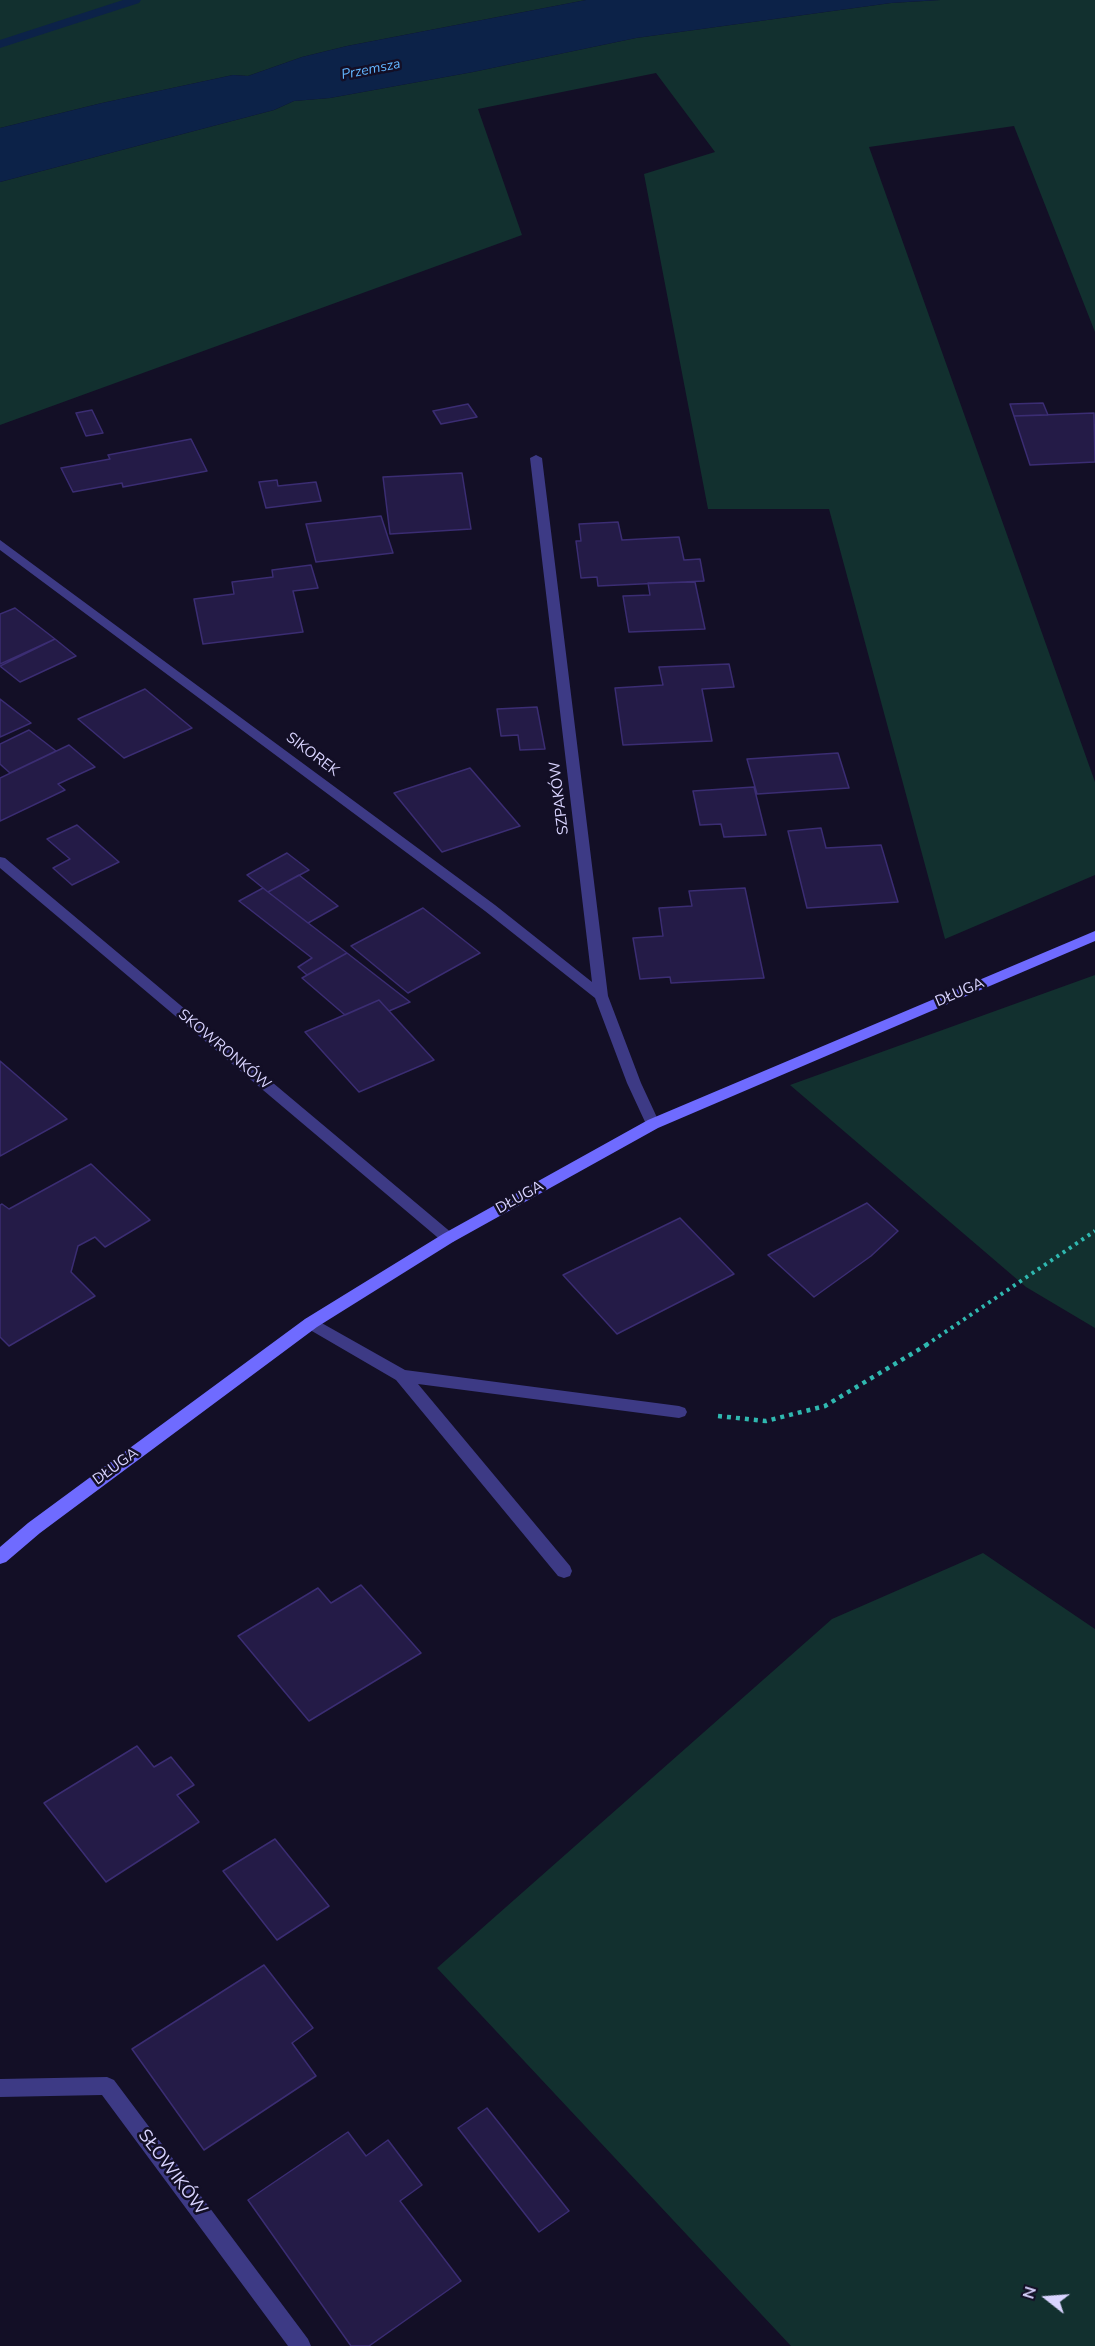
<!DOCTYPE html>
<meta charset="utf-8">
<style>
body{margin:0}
#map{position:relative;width:1095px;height:2346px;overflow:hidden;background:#130f26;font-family:"Nunito Sans",sans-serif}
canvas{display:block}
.north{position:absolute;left:1017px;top:2268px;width:60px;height:60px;-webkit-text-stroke:4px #130f26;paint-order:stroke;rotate:287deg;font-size:16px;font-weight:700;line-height:24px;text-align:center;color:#d9d4ff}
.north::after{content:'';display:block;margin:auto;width:21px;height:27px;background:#d9d4ff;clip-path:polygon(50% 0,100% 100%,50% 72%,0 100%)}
</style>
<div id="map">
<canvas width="1095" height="2346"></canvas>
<div class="north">N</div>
</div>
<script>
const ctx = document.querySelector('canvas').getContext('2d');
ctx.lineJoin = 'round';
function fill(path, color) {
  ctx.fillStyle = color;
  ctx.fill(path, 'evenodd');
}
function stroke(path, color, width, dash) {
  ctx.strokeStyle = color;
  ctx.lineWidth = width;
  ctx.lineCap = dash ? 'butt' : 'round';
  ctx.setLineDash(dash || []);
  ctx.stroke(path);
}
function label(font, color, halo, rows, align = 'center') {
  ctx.font = font + ' "Nunito Sans",sans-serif';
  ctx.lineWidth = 5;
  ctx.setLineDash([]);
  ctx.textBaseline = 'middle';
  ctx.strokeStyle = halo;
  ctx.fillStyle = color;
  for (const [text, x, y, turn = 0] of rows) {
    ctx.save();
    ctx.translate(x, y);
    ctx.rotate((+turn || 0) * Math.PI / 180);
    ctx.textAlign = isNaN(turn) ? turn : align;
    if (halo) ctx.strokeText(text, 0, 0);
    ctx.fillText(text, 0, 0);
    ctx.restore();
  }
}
const green = new Path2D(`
 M0,0H586L347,46L302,57L248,76L233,75L102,103L0,128Z
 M940,0H1095V332L1014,126L869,147L1095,782V875L945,939L829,509H708L644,174L715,152L656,73L478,109L522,235L0,425V182L274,110L294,101L330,98L473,72L636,38L891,3Z
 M1095,975V1328L1026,1287L790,1085Z
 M983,1553L1095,1629V2346H791L437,1968L832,1619Z`);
const water = new Path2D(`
 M586,0H940L891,3L636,38L473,72L330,98L294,101L274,110L0,182V128L102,103L233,75L248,76L302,57L347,46Z`);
const stream = new Path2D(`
 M123,0H141L139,3L0,48V40Z`);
const building = new Path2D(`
 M1043,403L1048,415L1014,416L1010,404Z
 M468,404L477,417L441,424L433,411Z
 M92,410L103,433L86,436L76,413Z
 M1094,413L1095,462L1030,465L1014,416Z
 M191,439L207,471L123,487L122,483L73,492L61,468L110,459L108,455Z
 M462,473L471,529L390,534L383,477Z
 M277,480L278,486L316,482L321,501L266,508L259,482Z
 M381,516L393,553L316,562L306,524Z
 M618,522L622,540L679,537L684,560L700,559L704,581L598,586L597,577L581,578L576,541H581L579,524Z
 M311,565L318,588L293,591L303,632L203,644L194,599L234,594L232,582L273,577L272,570Z
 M695,582L705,629L629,632L623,596L650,595L648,583Z
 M15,608L55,639L0,664V614Z
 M55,639L76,656L20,682L0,666Z
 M729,664L734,687L702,689L712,741L623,745L615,688L663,685L659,667Z
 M145,689L192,728L124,758L78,719Z
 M0,699L31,723L0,737Z
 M537,707L545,749L520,750L518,735L501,736L497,709Z
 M29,730L56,751L10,773L0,764V744Z
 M69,745L95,767L58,784L65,790L0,821V778Z
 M838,753L849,788L757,794L747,759Z
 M470,768L520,826L442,852L394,793Z
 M754,787L766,835L724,837L721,824L700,825L693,791Z
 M77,825L119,862L72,885L53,868L70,859L47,839Z
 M821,828L826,848L881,845L898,902L807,908L788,831Z
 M287,853L309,870L268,892L247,875Z
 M299,875L338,906L308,923L268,892Z
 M263,888L268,892L347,953L307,975L298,967L312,958L239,901Z
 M745,888L764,978L671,983L670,977L640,979L633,938L663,936L659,908L692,906L689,891Z
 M423,908L480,953L408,993L351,946Z
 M347,953L410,1002L389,1011L379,1000L345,1015L302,978Z
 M379,1000L434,1060L359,1092L305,1032Z
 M0,1061L67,1119L0,1156Z
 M91,1164L150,1220L105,1247L95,1237L78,1246L71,1272L95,1296L9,1346L0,1337V1205L2,1204L9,1209Z
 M867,1203L898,1231L871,1256L814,1297L768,1255Z
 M680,1218L734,1274L617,1334L563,1275Z
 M361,1585L421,1653L309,1721L238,1636L318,1588L331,1603Z
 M137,1746L154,1767L171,1757L194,1785L177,1795L199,1822L106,1882L44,1803Z
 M275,1839L329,1906L277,1940L223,1871Z
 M264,1965L313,2028L292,2043L316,2076L204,2150L132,2049Z
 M487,2108L569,2211L539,2232L458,2128Z
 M348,2132L366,2156L388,2140L422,2185L400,2201L461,2281L369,2346H351L248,2200Z`);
const pathFar1 = new Path2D(`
 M926,1345L1095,1231`);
const path = new Path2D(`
 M718,1416L766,1421L825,1406L928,1344`);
const lane = new Path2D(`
 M311,1317L405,1370L679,1406L685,1408L687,1412L685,1416L679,1418L418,1384L570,1566L572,1571L570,1576L564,1578L558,1576L396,1380L305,1327L303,1323L305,1319Z`);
const street = new Path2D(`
 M536,455L542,458L608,996L641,1083L660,1124L653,1129L646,1124L627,1083L595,998L485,911L0,550V540L495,905L592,982L530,458Z
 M0,857L5,858L453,1234L456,1238L453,1242H443L0,868Z
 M107,2077L114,2080L308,2339L311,2346H288L102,2095L0,2097V2079Z`);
const secondary = new Path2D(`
 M1095,931V941L658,1128L453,1242L317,1327L40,1533L6,1562L0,1564V1547L28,1523L305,1319L443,1234L648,1120Z`);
const farWaternames = [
 ["Przemsza",371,70,-11]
];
const streetNames = [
 ["SIKOREK",312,755,37],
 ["SZPAKÓW",560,798,-97],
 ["DŁUGA",960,993,-23],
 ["SKOWRONKÓW",224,1050,40],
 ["DŁUGA",520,1198,-29],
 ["DŁUGA",116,1467,-36]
];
const nearStreetnames = [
 ["SŁOWIKÓW",172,2173,53]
];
fill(green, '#12302f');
fill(water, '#0c2248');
fill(stream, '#0c2248');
fill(building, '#241b47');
stroke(building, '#3b2d73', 1.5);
stroke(pathFar1, '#2fb8b0', 4, [3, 4.5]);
stroke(path, '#2fb8b0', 4.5, [4, 5]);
fill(lane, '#3d3a85');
fill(street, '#3d3a85');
fill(secondary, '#6f6bff');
label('italic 14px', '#62b6ff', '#130f26', farWaternames);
label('15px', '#d9d4ff', '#130f26', streetNames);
label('18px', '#d9d4ff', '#130f26', nearStreetnames);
</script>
